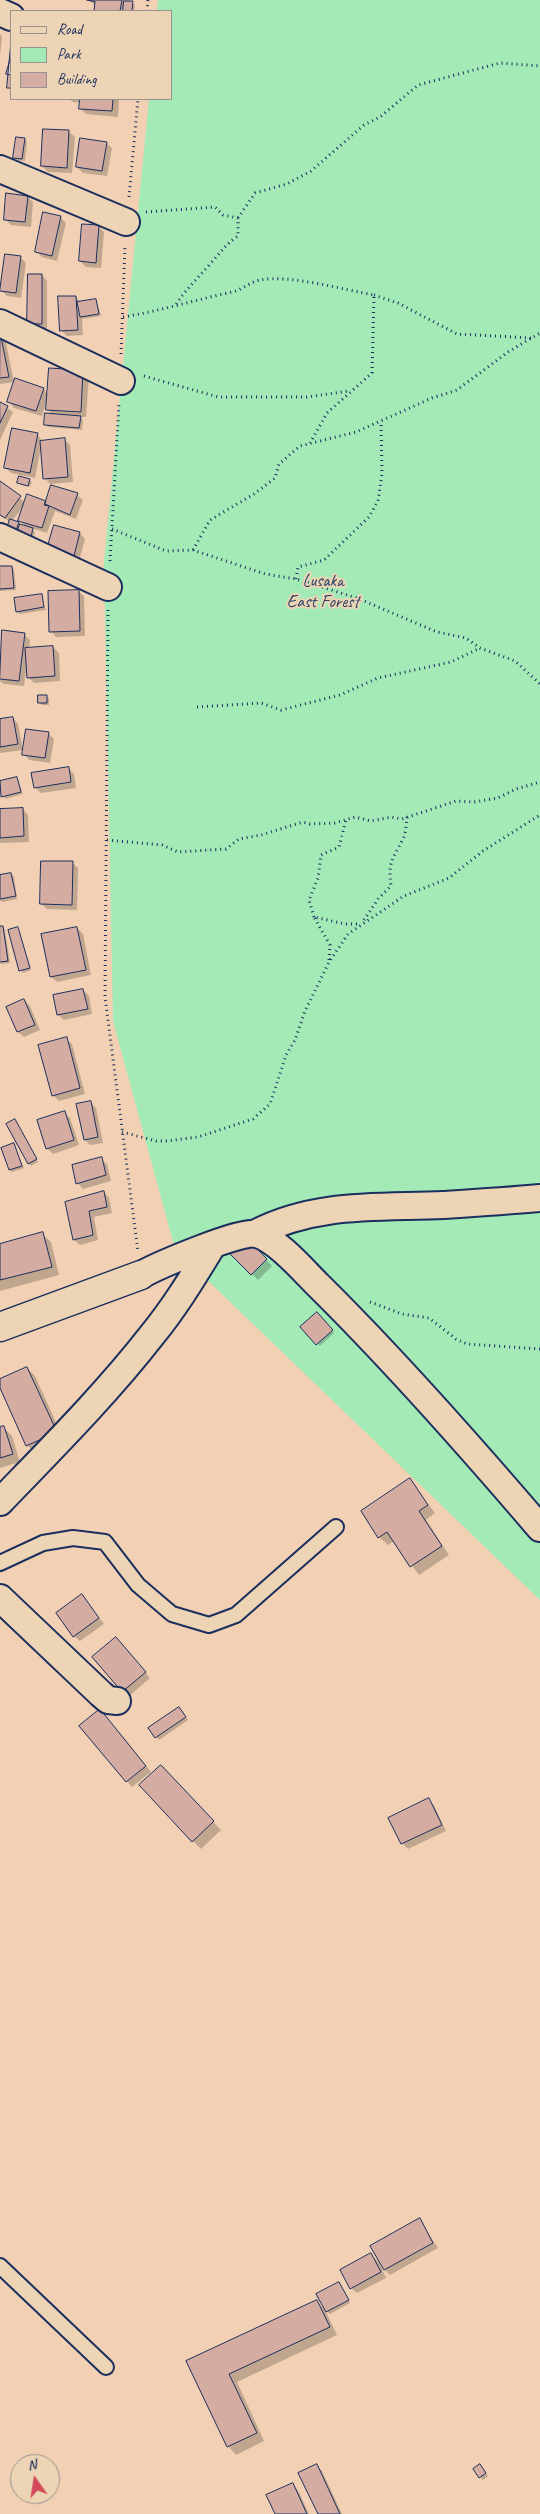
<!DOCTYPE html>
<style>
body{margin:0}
#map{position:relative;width:540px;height:2514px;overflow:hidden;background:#f2d0b3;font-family:Caveat,sans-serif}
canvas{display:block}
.legend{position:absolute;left:10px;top:10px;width:162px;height:90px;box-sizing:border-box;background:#edd4b4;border:1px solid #999292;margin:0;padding:6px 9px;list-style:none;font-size:15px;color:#1b2f5e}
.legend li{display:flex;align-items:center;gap:10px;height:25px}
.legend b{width:25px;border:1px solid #999292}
.north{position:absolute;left:10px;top:2454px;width:50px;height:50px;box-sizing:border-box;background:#edd4b4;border:1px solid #999292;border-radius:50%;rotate:347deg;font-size:14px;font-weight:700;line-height:20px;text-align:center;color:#1b2f5e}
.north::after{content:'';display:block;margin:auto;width:18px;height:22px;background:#d1495b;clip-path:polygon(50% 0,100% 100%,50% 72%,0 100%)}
</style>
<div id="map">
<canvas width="540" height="2514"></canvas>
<ul class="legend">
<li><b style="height:6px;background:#edd4b4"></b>Road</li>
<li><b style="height:14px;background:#a3eab7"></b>Park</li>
<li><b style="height:14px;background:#d5aca1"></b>Building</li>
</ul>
<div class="north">N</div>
</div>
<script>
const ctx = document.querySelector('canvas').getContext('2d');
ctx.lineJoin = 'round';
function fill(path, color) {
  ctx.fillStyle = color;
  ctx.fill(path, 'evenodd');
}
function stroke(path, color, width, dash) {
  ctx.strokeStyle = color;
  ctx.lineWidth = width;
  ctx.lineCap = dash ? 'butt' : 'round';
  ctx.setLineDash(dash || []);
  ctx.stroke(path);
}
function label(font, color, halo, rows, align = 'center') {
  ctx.font = font + ' Caveat,sans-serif';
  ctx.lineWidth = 4;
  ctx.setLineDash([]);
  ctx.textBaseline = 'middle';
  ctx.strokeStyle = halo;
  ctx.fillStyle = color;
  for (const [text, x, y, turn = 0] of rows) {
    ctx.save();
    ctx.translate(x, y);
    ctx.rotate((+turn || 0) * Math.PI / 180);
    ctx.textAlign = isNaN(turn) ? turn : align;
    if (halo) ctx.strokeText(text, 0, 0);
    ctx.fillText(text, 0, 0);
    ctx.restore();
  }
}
const green = new Path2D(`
 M158,0H540V1600L175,1249L113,1021L104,561L149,99H171V11H157Z`);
const shadow = new Path2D(`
 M88,0H127L135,5L134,11H96V6Z
 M0,34L2,37L0,56Z
 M69,99H119L118,117L86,114L80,108L81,103L73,102Z
 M69,132L75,137L72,173L48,172L42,166Z
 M25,139L27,142L25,161L17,160L15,157Z
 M106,143L112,148L107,176L83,173L77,167Z
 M27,197L33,202L31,227L11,225L5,219Z
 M60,217L66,223L57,261L42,257L37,252Z
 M98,226L104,232L101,268L86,267L80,261Z
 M20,257L26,263L21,298L7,296L2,291Z
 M42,275L47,281V330H34L29,324Z
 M76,297L81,303L96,300L101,316L82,319L83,335L67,336L61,330Z
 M0,333L5,338L14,382L0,384Z
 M50,369L89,377L86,417H80L83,420L82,430L48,427L45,424L53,415L48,410L47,400L42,416L14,408L9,402L43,389L49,394Z
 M0,403L13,412L0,440Z
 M37,434L43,442L65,440L70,445L73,482L50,484L45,478L41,447L35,478L11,473L6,468Z
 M29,480L32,482L30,487L18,483Z
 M0,483L26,503L28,496L47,502L77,495L83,500L76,519L55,511L47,533L31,528L35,532L33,539L17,535L10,522L0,515ZM25,504L20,520L27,528L12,521Z
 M80,533L85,539L79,561L54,554Z
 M12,567L14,570L16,590L0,591V568Z
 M78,591L84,596L85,636L56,637L51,631Z
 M41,595L46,610L20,614L17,611Z
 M3,632L24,634L30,640L29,649L53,647L59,653L60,681L34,683L28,677L26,671L24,686L4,684L0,681Z
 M47,696L49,698V705H42L39,702Z
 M13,718L18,724L23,750L0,753V720Z
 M48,733L54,739L50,763L29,760L24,754Z
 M68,768L74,774L76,788L41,793L35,787Z
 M17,778L23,794L5,799L0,782Z
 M23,809L28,815L29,842L0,843V810Z
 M72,862L78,868L77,910L47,909L41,904Z
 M11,874L14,877L17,899L2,902L0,900V876Z
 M2,927L5,930L10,963L1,964L0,928Z
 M77,928L83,934L91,975L57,982L51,977Z
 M18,929L31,970L23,973L21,970Z
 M83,990L89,996L92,1014L64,1020L58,1015Z
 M24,1000L30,1006L40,1030L24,1037L18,1032Z
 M66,1039L72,1044L85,1094L59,1101L53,1095Z
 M90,1102L96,1108L103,1143L90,1145L85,1140Z
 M64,1113L70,1118L79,1145L53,1154L47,1148Z
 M17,1123L38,1162L31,1166L29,1163Z
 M14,1145L24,1168L12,1172L10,1170Z
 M101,1159L107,1164L111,1181L83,1189L78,1183Z
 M104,1192L109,1198L112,1213L94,1217L98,1240L80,1245L74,1240L66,1203Z
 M42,1234L51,1242L59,1275L0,1291V1245Z
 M245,1238L272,1266L258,1280L230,1252Z
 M317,1314L334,1333L320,1346L302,1327Z
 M27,1368L35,1376L64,1440L36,1453L27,1445L0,1385V1380Z
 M3,1427L12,1436L20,1462L0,1468V1428Z
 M410,1480L435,1513L426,1520L449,1555L419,1575L394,1541L388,1545L379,1537Z
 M82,1596L104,1624L80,1641L74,1636Z
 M122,1645L150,1678L128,1697L123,1691Z
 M182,1711L188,1720L159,1740L150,1729Z
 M106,1716L151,1772L132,1787L81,1726Z
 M169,1775L221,1830L201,1849L193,1841Z
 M429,1800L434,1805L446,1831L408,1849L402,1843L390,1819Z
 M419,2220L438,2248L390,2275L385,2270Z
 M371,2255L379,2262L386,2278L357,2293L351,2288Z
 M341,2286L350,2303L330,2314L326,2311Z
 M317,2301L325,2310L337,2335L237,2382L264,2441L236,2455L228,2446L188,2361Z
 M317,2466L322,2471L342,2514H319Z
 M482,2468L488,2476L483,2480L480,2477Z
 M293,2485L298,2490L309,2514H277Z`);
const building = new Path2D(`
 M87,0H122L120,11H79H94L95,2Z
 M124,1H133L132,11H123Z
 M11,42V88H7Z
 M11,57V75L6,74Z
 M80,99H113L112,111L79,109Z
 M43,129L69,130L67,168L41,166Z
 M16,137L25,138L22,159L13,158Z
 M80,138L107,142L102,171L76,167Z
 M6,193L28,196L25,222L4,220Z
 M43,212L61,216L52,256L35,252Z
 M82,224L99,225L96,263L79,261Z
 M5,254L21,256L16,293L0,291Z
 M28,274H42V324H27Z
 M58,296H76L78,330L60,331Z
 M96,299L99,314L80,317L77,302Z
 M0,332L9,377L0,378Z
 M49,368L83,370L81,412L46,410Z
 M15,378L44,388L36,411L7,402Z
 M0,402L8,406L0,423Z
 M45,413L81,416L79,428L44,425Z
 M12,428L38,433L30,473L4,468Z
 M65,438L68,477L43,479L40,441Z
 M19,476L30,479L28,486L17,483Z
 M0,481L21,496L5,518L0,515Z
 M51,485L78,493L70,515L45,504Z
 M27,494L46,501L44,505L49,506L42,528L18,521Z
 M10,519L19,522L15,533L6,531Z
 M20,524L33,528L31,537L17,533Z
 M54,525L80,532L74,556L47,549Z
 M0,566H12L14,588L0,589Z
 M79,590L80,631L49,632L48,591Z
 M42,594L44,607L16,612L14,598Z
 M2,630L25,633L19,681L0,679Z
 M53,646L55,676L27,678L25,648Z
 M38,695H47V703H38Z
 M13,717L18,744L0,747V719Z
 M26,729L49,732L45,758L22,755Z
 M69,767L71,782L34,788L31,773Z
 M17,777L21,792L1,797L0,781Z
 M23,808L24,836L0,838V809Z
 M41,861H73L72,905L40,904Z
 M11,873L16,896L0,899V875Z
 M0,926H3L8,961L0,962Z
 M18,927L30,968L19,971L8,930Z
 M77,927L86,970L50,977L41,934Z
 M83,989L88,1009L57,1015L53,995Z
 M24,999L35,1025L17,1032L6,1007Z
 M67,1037L80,1088L52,1096L38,1045Z
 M91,1101L98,1137L84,1140L76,1104Z
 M65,1111L74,1140L46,1149L37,1120Z
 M15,1119L37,1159L28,1164L6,1124Z
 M14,1143L22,1166L9,1170L1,1148Z
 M102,1157L106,1175L76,1184L72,1165Z
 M104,1191L107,1207L89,1211L93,1235L73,1240L65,1202Z
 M43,1232L52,1267L0,1280V1244Z
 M245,1236L267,1259L251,1275L228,1252Z
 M317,1312L333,1330L316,1345L300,1327Z
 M27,1367L57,1432L26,1446L0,1388V1379Z
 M4,1426L13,1454L0,1458V1427Z
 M410,1478L428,1505L419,1511L442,1546L410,1567L387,1532L378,1538L361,1511Z
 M82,1594L99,1618L73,1637L56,1613Z
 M116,1637L146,1672L122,1692L92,1657Z
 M179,1707L186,1717L155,1738L148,1728Z
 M100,1709L146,1766L126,1782L79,1726Z
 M161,1765L214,1821L192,1842L139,1785Z
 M429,1798L442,1825L401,1844L388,1818Z
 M420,2218L433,2243L384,2270L370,2246Z
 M371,2253L381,2272L350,2289L340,2270Z
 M339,2282L349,2300L326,2312L316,2294Z
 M317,2300L330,2327L229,2374L257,2433L227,2447L186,2361Z
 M317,2464L340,2514H318L298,2473Z
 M480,2464L486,2473L479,2478L473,2469Z
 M293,2483L307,2514H275L266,2495Z`);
const path = new Path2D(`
 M147,11L148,0
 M129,197L138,99
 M146,212L215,207L223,215L238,218V236C226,244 220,253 210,264C198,278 185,290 175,306
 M238,218L255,193L287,184L311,171L364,125L380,117L418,85L500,63L540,66
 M374,295L398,303L457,334L532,338
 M123,317C160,311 195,300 232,292C242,290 250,282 260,280C288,274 345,290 374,295L372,373L327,413L310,443
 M121,354L125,246
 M144,376L218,397H307L349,391
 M112,529L166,551L193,550L265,574L296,579L357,598L437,632L466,638L480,648L515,661L540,684
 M193,550L210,520L254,494L275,478L279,464L300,446L356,432L432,398L457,390L508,352L540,333
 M110,561L119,403
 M296,579L298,567L324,560L369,517L378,501L382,474L381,422
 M108,610L105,997L138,1252
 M197,707L261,703L281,710L340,695L378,678L451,662L480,648
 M107,840L162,845L178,852L226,849L239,839L261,835L303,822L310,824L335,823L355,817L371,821L391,817L402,819L456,801L474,802L498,798L516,789L540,782
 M314,917L309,900L318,878L321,855L339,847L346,820
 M364,920L378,899L391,886C388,862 392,860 402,841C406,834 406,825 407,817
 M329,960L330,945L314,917L345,924H359
 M122,1132L156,1141H167L198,1137L253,1119L270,1104L286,1055L295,1040L305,1011L329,962L348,934L404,896L449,878L483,851L540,815
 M370,1302L402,1314L429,1318L456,1339L467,1344L540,1349`);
const lane = new Path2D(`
 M0,1563L43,1543L73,1538L105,1542L138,1585L172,1614L209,1625L236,1615L336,1527
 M0,2266L106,2367`);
const street = new Path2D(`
 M0,12L11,17
 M0,169L126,222
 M0,323L121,381
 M0,537L108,587
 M256,1233C317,1202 378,1208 444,1205C476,1203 508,1201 540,1198
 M141,1275C157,1266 243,1229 257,1234C277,1240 303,1270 318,1285C396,1362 469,1445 540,1528
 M0,1502C52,1448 106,1394 152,1335C175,1307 193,1277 212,1246
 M0,1598L101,1694L108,1700L117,1701`);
const secondary = new Path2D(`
 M0,1327L141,1275`);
const parkNames = [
 ["Lusaka",323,581],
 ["East Forest",323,602]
];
fill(green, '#a3eab7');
fill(shadow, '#0003');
fill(building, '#d5aca1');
stroke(building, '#1b2f5e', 1);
stroke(lane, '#1b2f5e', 18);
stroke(street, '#1b2f5e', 30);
stroke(secondary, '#1b2f5e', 31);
stroke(path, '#1b2f5e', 3, [1, 4]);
stroke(lane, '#edd4b4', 14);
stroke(street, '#edd4b4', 26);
stroke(secondary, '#edd4b4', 28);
label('18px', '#294267', '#edd4b4', parkNames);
</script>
